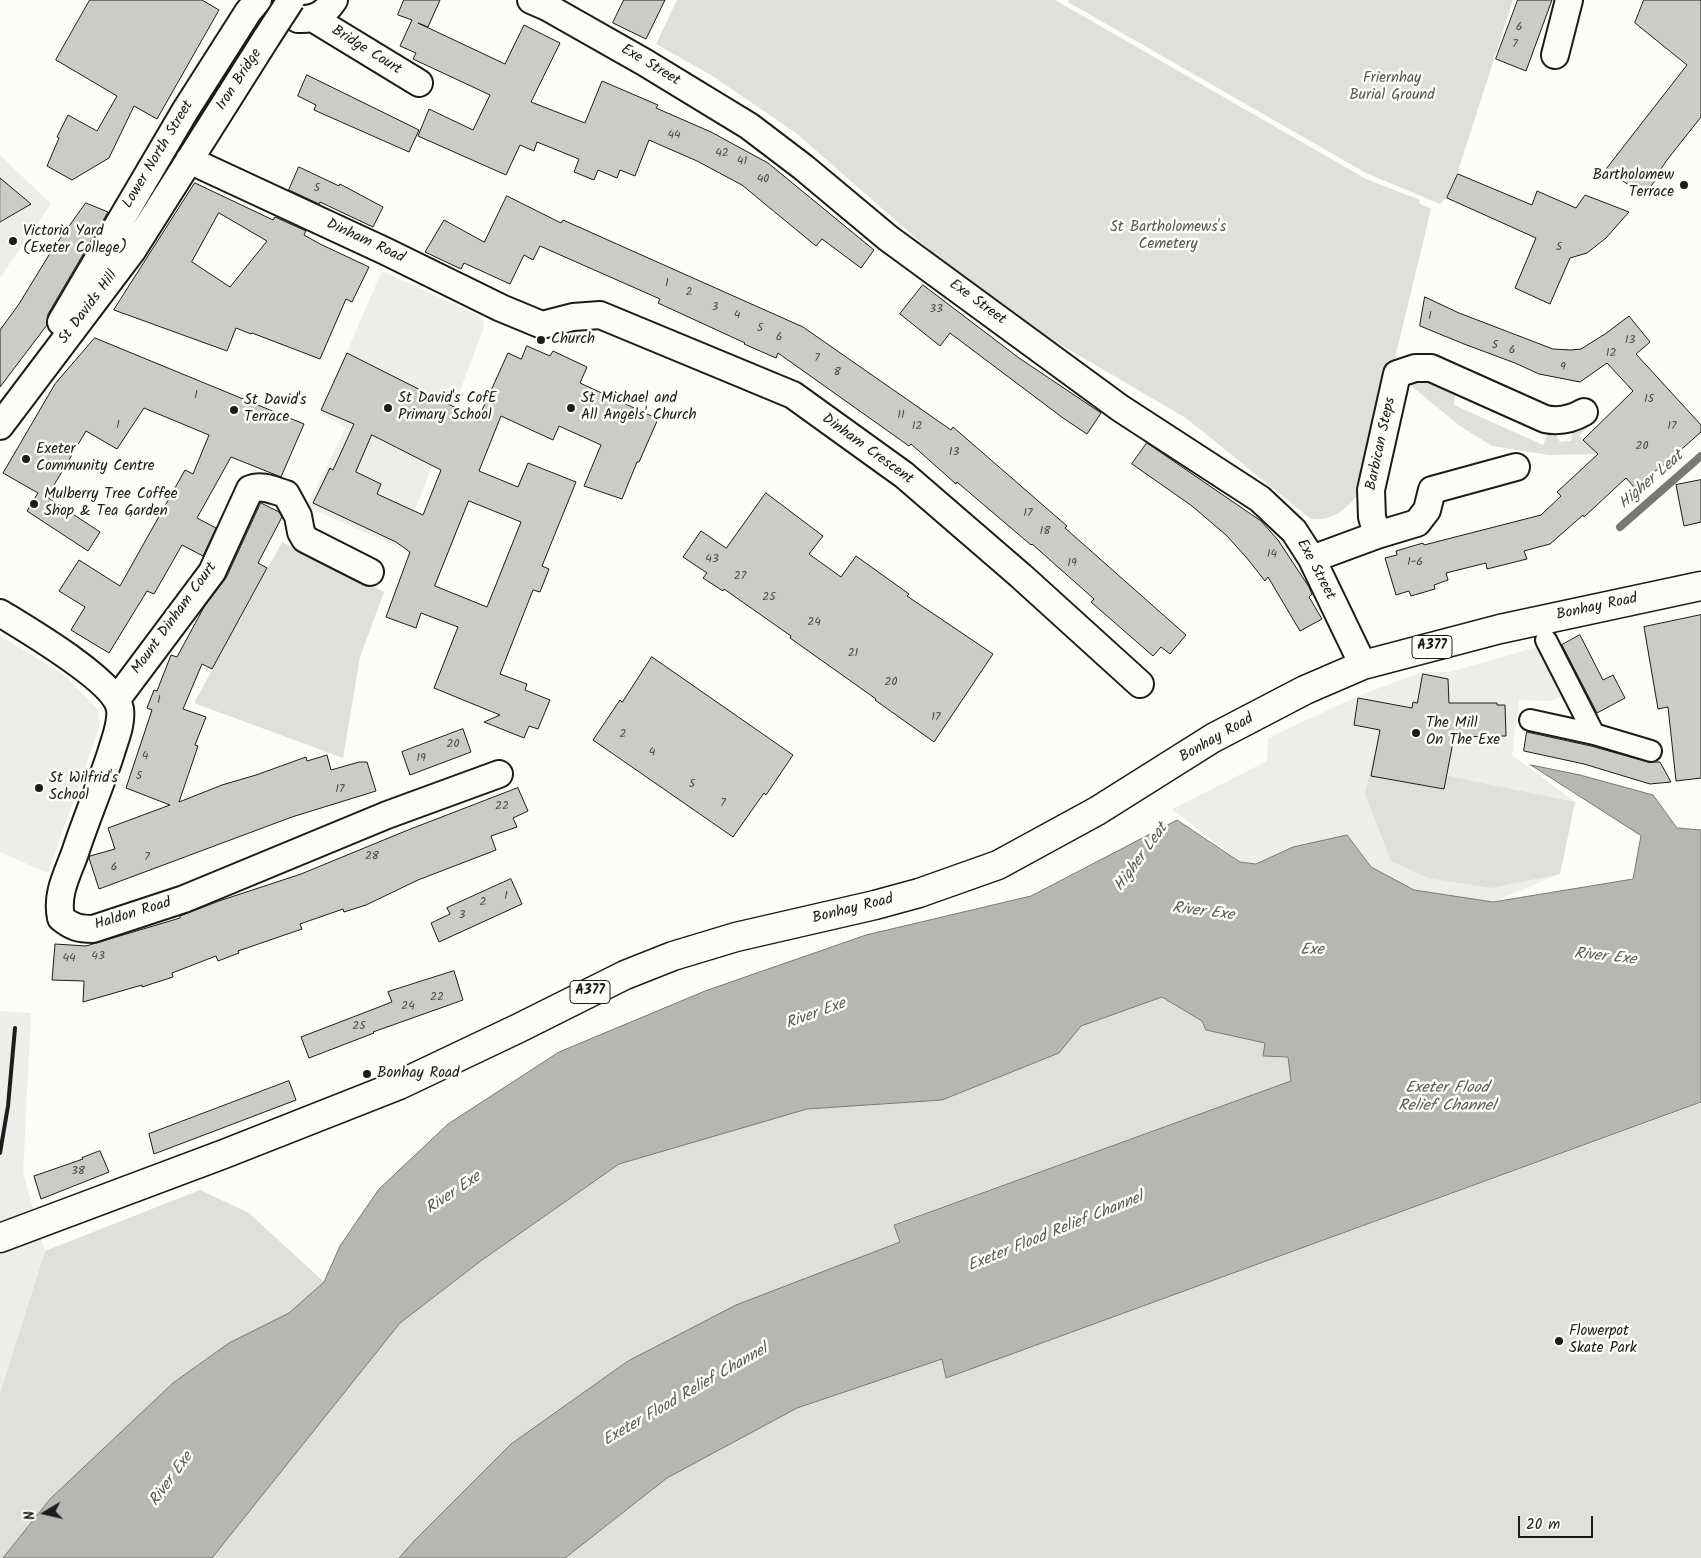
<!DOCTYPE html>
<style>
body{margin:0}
#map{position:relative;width:1701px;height:1558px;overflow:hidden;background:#fdfcf7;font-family:Kalam,sans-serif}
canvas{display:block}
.north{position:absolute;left:20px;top:1488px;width:50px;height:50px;-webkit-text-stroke:4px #fdfcf7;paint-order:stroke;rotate:261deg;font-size:14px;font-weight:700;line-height:20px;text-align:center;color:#1c1c1c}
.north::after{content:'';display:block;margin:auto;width:18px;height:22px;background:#1c1c1c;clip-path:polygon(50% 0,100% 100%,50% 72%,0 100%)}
.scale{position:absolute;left:1518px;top:1516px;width:75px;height:22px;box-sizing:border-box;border:2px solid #1c1c1c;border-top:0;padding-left:6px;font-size:15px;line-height:18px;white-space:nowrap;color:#1c1c1c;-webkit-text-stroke:4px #fdfcf7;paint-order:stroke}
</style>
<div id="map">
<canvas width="1701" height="1558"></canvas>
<div class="north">N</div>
<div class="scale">20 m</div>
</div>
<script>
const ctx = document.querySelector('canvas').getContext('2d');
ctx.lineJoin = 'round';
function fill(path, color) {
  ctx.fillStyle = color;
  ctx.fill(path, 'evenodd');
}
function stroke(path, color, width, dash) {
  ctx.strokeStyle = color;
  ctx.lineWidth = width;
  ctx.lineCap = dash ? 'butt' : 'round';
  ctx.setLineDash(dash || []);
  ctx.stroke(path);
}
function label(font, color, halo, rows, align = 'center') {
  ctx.font = font + ' Kalam,sans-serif';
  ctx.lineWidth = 5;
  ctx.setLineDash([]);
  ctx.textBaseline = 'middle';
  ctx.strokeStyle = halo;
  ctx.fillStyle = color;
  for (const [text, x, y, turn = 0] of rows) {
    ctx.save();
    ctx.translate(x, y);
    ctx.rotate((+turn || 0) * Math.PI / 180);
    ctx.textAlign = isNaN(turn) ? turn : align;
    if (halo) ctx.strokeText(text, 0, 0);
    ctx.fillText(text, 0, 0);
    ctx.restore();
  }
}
const built = new Path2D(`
 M0,155L51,204L0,278Z
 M382,271L480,316L483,321L484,327L401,548L307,507L346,427L320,413Z
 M0,636L63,674L98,710L100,725L48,873L0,852Z
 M1543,645L1568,694L1551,701L1519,700L1512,755L1575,802L1560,874L1493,902L1413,890L1371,867L1347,835L1293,847L1256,864L1240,862L1172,809L1267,761L1268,738L1358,696L1422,672H1450Z
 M0,1011L31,1013L23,1173L45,1251L0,1393Z`);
const green = new Path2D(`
 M677,0H1055L1366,179L1420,200L1419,203L1431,209L1365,483C1353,503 1337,522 1311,519L1186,418L1049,338L942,261L796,133L711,75L656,44Z
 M1069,0H1513L1457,174L1446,198L1440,204L1366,173L1068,2Z
 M1418,379H1427L1452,389L1455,395L1454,405L1543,445L1551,426L1560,442L1571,441L1573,426L1583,417L1592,423L1579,436L1599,454L1549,455L1492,446L1460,426L1409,384Z
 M282,542L384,592L360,657L343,758L194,703Z
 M1374,754H1375L1372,776L1445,790L1448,776L1575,802L1560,874L1491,888L1428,878L1391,861L1365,794Z
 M1162,997L1202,1021L1206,1030L1265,1043L1263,1056L1288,1057L1291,1081L894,1224L901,1242L736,1305L628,1361L511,1444L414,1541L399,1558H212L400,1323L482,1260L619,1164L807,1109L942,1100L1059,1053L1080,1026Z
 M1701,1103V1558H565L667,1478L797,1408L942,1359L946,1378Z
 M200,1190L249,1213L324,1282L289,1313L229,1343L173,1383L50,1499L3,1558H0V1393L45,1251Z`);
const water = new Path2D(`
 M1531,765L1580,775L1653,795L1677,828L1701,830V1102L946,1378L942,1359L797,1408L667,1478L565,1558H399L414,1541L511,1444L628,1361L736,1305L900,1242L894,1225L1291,1081L1288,1057L1263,1056L1265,1043L1206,1030L1202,1021L1162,997L1081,1026L1059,1053L942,1100L807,1109L619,1164L482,1260L400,1323L212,1558H3L50,1499L173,1383L229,1343L289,1313L324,1282L340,1246L379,1189L448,1124L559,1052L705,991L866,935L1031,896L1177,820L1240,862L1256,864L1293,847L1347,835L1371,867L1414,890L1493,902L1633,879L1641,836Z`);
const stream = new Path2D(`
 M1620,527L1701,456`);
const building = new Path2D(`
 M90,0H202L219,10L157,119L134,106L109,158L72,180L47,166L59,138L57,137L68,115L97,131L117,96L56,60Z
 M404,0H440L428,27L418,23L505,64L524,25L560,43L531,102L585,123L602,81L658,105L656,108L711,132L768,163L874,250L861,268L822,239L816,246L742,185L697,161L649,140L635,176L620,170L617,178L598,170L594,180L574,172L579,159L537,142L534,151L520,145L506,175L418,136L429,109L473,130L490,95L413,59L416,53L400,46L412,20L398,15Z
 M624,0H665L646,39L613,23Z
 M1518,0H1552L1526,71L1496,59Z
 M1644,0H1701V117L1667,160L1656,176V180L1643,195L1606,169L1687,65L1635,23Z
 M307,75L419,130L409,152L314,110L316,105L298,96Z
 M299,167L339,186L340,184L383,207L373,227L320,202L319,204L289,190Z
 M1458,174L1532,205L1537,191L1576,208L1585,195L1629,212L1606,238L1587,253L1570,258L1550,304L1515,288L1536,238L1447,198Z
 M0,178L31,204L0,222Z
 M195,183L273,220L275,217L306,231L304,235L320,244L369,267L352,302L346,299L320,359L252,333L251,334L236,328L227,351L114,310ZM219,213L267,241L230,287L192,262Z
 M507,196L561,223L563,220L803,327L951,430L953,427L1067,526L1065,528L1186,635L1170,654L1161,647L1153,656L1091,602L1094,599L1032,544L1031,545L957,482L956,484L911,444L909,446L778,353L776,358L744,344L745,343L658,303L660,299L540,246L533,260L524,255L510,284L464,263L461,269L425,252L444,220L484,242Z
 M86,203L108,212L48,314L47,325L0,387V330L19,304L52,250Z
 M923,285L1019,358L1101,413L1087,434L1063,418L950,333L940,346L900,314Z
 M1425,297L1459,313L1553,349L1571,350L1581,349L1605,334L1629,316L1650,342L1636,354L1701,425V432L1666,463L1634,487L1626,478L1584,517L1583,515L1550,544L1524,551L1527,559L1487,569L1486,563L1446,573L1448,580L1434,585L1435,589L1411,596L1409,591L1396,595L1385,558L1397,555L1396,551L1423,543L1424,545L1541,515L1561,496L1557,492L1598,454L1583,440L1633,391L1607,363L1580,382L1539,374L1515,363L1464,344L1420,326Z
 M95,338L304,424L281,477L231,457L197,518L216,528L203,556L182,545L154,594L147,591L109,653L71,630L85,607L59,591L79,560L120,586L185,470L193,474L209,435L144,408L117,449L86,431L47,497L100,532L88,551L27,511L38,493L3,473L55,384Z
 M527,346L550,356L553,351L587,367L580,383L658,419L639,462H637L622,499L584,486L601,445L559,426L553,440L501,416L479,471L518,487L528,463L576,482L542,566L549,569L540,592L533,590L500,674L527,684L525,690L550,700L538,729L529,726L524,738L484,722L500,715L434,688L458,627L421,613L416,628L386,617L410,552L396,542L313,503L330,468L333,470L354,424L321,410L347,353L478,419L508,353L521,359ZM372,435L441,470L423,515L377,494L381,484L356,472ZM469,501L521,522L487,607L435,586Z
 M1147,443L1261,521L1278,540L1309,587L1312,594L1309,597L1322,619L1300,631L1268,577L1265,581L1246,557L1226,535L1192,506L1132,464Z
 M1701,480V522L1684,526L1676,485Z
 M766,493L823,536L809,554L841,577L856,556L909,594L907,596L993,654L934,742L875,700L876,699L790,638L791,636L724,589L723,591L703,578L707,573L683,557L701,531L726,548Z
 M261,503L279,512L282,517L258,563L267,568L212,669L202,664L183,709L206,717L195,745L198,746L179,802L222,785L256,775L306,757L307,761L327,755L331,770L359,762H367L376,791L292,817L99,889L89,858L90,856L115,849L108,828L170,805L126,788L152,710L147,708L154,690L157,691L171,655L177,657L204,607L226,578Z
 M1701,615V778L1676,781L1668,707L1658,709L1644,627Z
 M1580,635L1603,680L1613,675L1625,698L1597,713L1562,645Z
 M652,657L793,755L766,795L764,793L733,837L593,740L620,700L622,702Z
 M1423,674L1448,679L1449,703H1497V705H1505L1506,736L1454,737L1444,789L1371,776L1380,730L1354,725L1358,698L1412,708L1413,702L1417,703Z
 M463,729L471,752L410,775L402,752Z
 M1527,732L1591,746L1648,762H1660L1671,782L1650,784L1584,764L1524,751Z
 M518,788L528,811L513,818L517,827L491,836L496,850L418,880L366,905L344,912L343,909L300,924L302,929L238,951L239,953L218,961L216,956L172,973L173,977L142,987V985L83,1002L84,981L52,980L55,944L86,946L180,918V916L219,901L301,874L408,830Z
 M511,879L522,904L439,942L431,923L450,914L447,908Z
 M454,971L463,1000L373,1032L374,1033L309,1058L301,1037L392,1002L388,992Z
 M289,1081L296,1100L154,1154L149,1134Z
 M100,1151L109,1172L41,1199L34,1176L83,1159L82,1158Z`);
const pedestrian = new Path2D(`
 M1546,640L1594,734
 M1530,720L1594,734L1651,751`);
const minor = new Path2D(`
 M531,0L547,7L644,62L749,126L803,167L888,238L1120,408L1260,499L1294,531L1312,559L1363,665
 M298,19C315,20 325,14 334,0
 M314,19L419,83
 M1555,55L1569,0
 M189,160L385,251L501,308L542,325L573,317L600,315L793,395L904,475L1021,576L1140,684
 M61,322L185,111L248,12L258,0
 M0,426L132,251L267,37
 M1377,535L1372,517L1371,490L1397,374L1415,368H1431L1545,419C1559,422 1572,419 1584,412
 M1312,559L1377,535L1417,523L1427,510L1432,490L1516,467
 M0,613C26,629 115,681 120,709C122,724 115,739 111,753C100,787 86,819 75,853C67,875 56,894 61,918C72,927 79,929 93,929L184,899L387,815L499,774
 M117,699L212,572L250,489C262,484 275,491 286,494L298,516L301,532L305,539L370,572`);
const trunk = new Path2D(`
 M0,1238L224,1154L399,1085L519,1028L625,975L673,956L736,937L875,905L919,893L998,865L1097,811L1213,738L1305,690L1363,665L1500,629L1701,586`);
const rail = new Path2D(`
 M0,1153L8,1106L15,1028`);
const minorBridge = new Path2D(`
 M267,37L291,0`);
const markers = [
 [1684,185,5,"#1c1c1c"],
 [13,241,5,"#1c1c1c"],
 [541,340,5,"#1c1c1c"],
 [388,408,5,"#1c1c1c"],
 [571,408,5,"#1c1c1c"],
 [234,410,5,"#1c1c1c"],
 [26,459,5,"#1c1c1c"],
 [34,504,5,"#1c1c1c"],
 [1416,733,5,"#1c1c1c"],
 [39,788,5,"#1c1c1c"],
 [367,1074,5,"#1c1c1c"],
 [1559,1341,5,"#1c1c1c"]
];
const numberNames = [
 ["6",1519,28],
 ["7",1515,45],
 ["44",674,136],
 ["42",722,154],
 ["41",742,162],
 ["40",763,180],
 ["5",317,189],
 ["5",1559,248],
 ["1",667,284],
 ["2",689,293],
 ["3",715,308],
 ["33",936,310],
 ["4",737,316],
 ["1",1430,317],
 ["5",760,329],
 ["6",779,338],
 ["13",1630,341],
 ["5",1495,346],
 ["6",1512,351],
 ["12",1611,354],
 ["7",817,359],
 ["9",1563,368],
 ["8",837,373],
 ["1",196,396],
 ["15",1649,400],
 ["11",901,416],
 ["1",118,426],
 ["12",917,427],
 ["17",1672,427],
 ["20",1642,447],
 ["13",954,453],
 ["17",1028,514],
 ["18",1045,532],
 ["14",1272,555],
 ["43",712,560],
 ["1-6",1415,563],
 ["19",1072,564],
 ["27",740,577],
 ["25",769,598],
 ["24",814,623],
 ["21",853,654],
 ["20",891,683],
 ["1",159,701],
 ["17",936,718],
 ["2",623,735],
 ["20",453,745],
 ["4",652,753],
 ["4",145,757],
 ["19",421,759],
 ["5",139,777],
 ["5",692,785],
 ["17",340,790],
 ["7",723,804],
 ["22",502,807],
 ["28",372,857],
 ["7",147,858],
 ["6",114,868],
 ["1",506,897],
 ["2",483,903],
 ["3",462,916],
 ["43",98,957],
 ["44",69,959],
 ["22",437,998],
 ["24",408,1007],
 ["25",359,1027],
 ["38",78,1172]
];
const shields = [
 [1432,647,40],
 [590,992,40]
];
const shieldNames = [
 ["A377",1432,647],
 ["A377",590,992]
];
const streetNames = [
 ["Bridge Court",366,51,32],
 ["Exe Street",650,66,31],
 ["Iron Bridge",240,80,-57],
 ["Lower North Street",159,155,-59],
 ["Dinham Road",365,242,25],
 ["Exe Street",977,303,36],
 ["St Davids Hill",89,308,-53],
 ["Barbican Steps",1382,444,-78],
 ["Dinham Crescent",867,450,36],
 ["Exe Street",1315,570,62],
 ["Bonhay Road",1597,608,-12],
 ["Mount Dinham Court",175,619,-54],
 ["Bonhay Road",1217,739,-30],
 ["Bonhay Road",853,910,-14],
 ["Haldon Road",133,915,-17]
];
const parkNames = [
 ["Friernhay",1392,79],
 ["Burial Ground",1392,96],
 ["St Bartholomews's",1168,228],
 ["Cemetery",1168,245]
];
const poiNames = [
 ["Bartholomew",1674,176,"right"],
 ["Terrace",1674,193,"right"],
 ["Victoria Yard",23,232],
 ["(Exeter College)",23,249],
 ["Church",551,340],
 ["St David's CofE",398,399],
 ["Primary School",398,416],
 ["St Michael and",581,399],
 ["All Angels' Church",581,416],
 ["St David's",244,401],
 ["Terrace",244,418],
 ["Exeter",36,450],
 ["Community Centre",36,467],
 ["Mulberry Tree Coffee",44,495],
 ["Shop & Tea Garden",44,512],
 ["The Mill",1426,724],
 ["On The Exe",1426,741],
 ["St Wilfrid's",49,779],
 ["School",49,796],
 ["Bonhay Road",377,1074],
 ["Flowerpot",1569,1332],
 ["Skate Park",1569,1349]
];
const waterNames = [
 ["Higher Leat",1652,481,-41],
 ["Higher Leat",1142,858,-54],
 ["River Exe",1203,913,7],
 ["Exe",1312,951],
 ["River Exe",1605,958,6],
 ["River Exe",816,1015,-20],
 ["Exeter Flood",1447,1089],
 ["Relief Channel",1447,1107],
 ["River Exe",454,1194,-34],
 ["Exeter Flood Relief Channel",1056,1233,-22],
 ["Exeter Flood Relief Channel",686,1396,-30],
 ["River Exe",172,1480,-54]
];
fill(built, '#eeede9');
fill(green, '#e0dfdb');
fill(water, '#b7b6b2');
stroke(water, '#797876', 1);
stroke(stream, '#797876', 8);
fill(building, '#cccbc8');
stroke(building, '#1c1c1c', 1);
stroke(pedestrian, '#1c1c1c', 24);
stroke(minor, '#1c1c1c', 30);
stroke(trunk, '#1c1c1c', 31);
stroke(pedestrian, '#fdfcf7', 20);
stroke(minor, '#fdfcf7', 26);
stroke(trunk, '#fdfcf7', 28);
stroke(rail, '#1c1c1c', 4);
stroke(minorBridge, '#1c1c1c', 30, []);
stroke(minorBridge, '#fdfcf7', 26);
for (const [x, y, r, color] of markers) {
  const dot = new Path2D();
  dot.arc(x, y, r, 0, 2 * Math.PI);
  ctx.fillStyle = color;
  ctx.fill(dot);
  stroke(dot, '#fdfcf7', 2);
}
label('12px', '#484847', null, numberNames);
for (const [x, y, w] of shields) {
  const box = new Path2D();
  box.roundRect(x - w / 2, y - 11.5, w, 23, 4);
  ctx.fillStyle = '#fdfcf7';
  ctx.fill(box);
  stroke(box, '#1c1c1c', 1);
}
label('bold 14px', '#1c1c1c', null, shieldNames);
label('15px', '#1c1c1c', '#fdfcf7', streetNames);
label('15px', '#575655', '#fdfcf7', parkNames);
label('15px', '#1c1c1c', '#fdfcf7', poiNames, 'left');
label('italic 16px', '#5a5a58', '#fdfcf7', waterNames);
</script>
